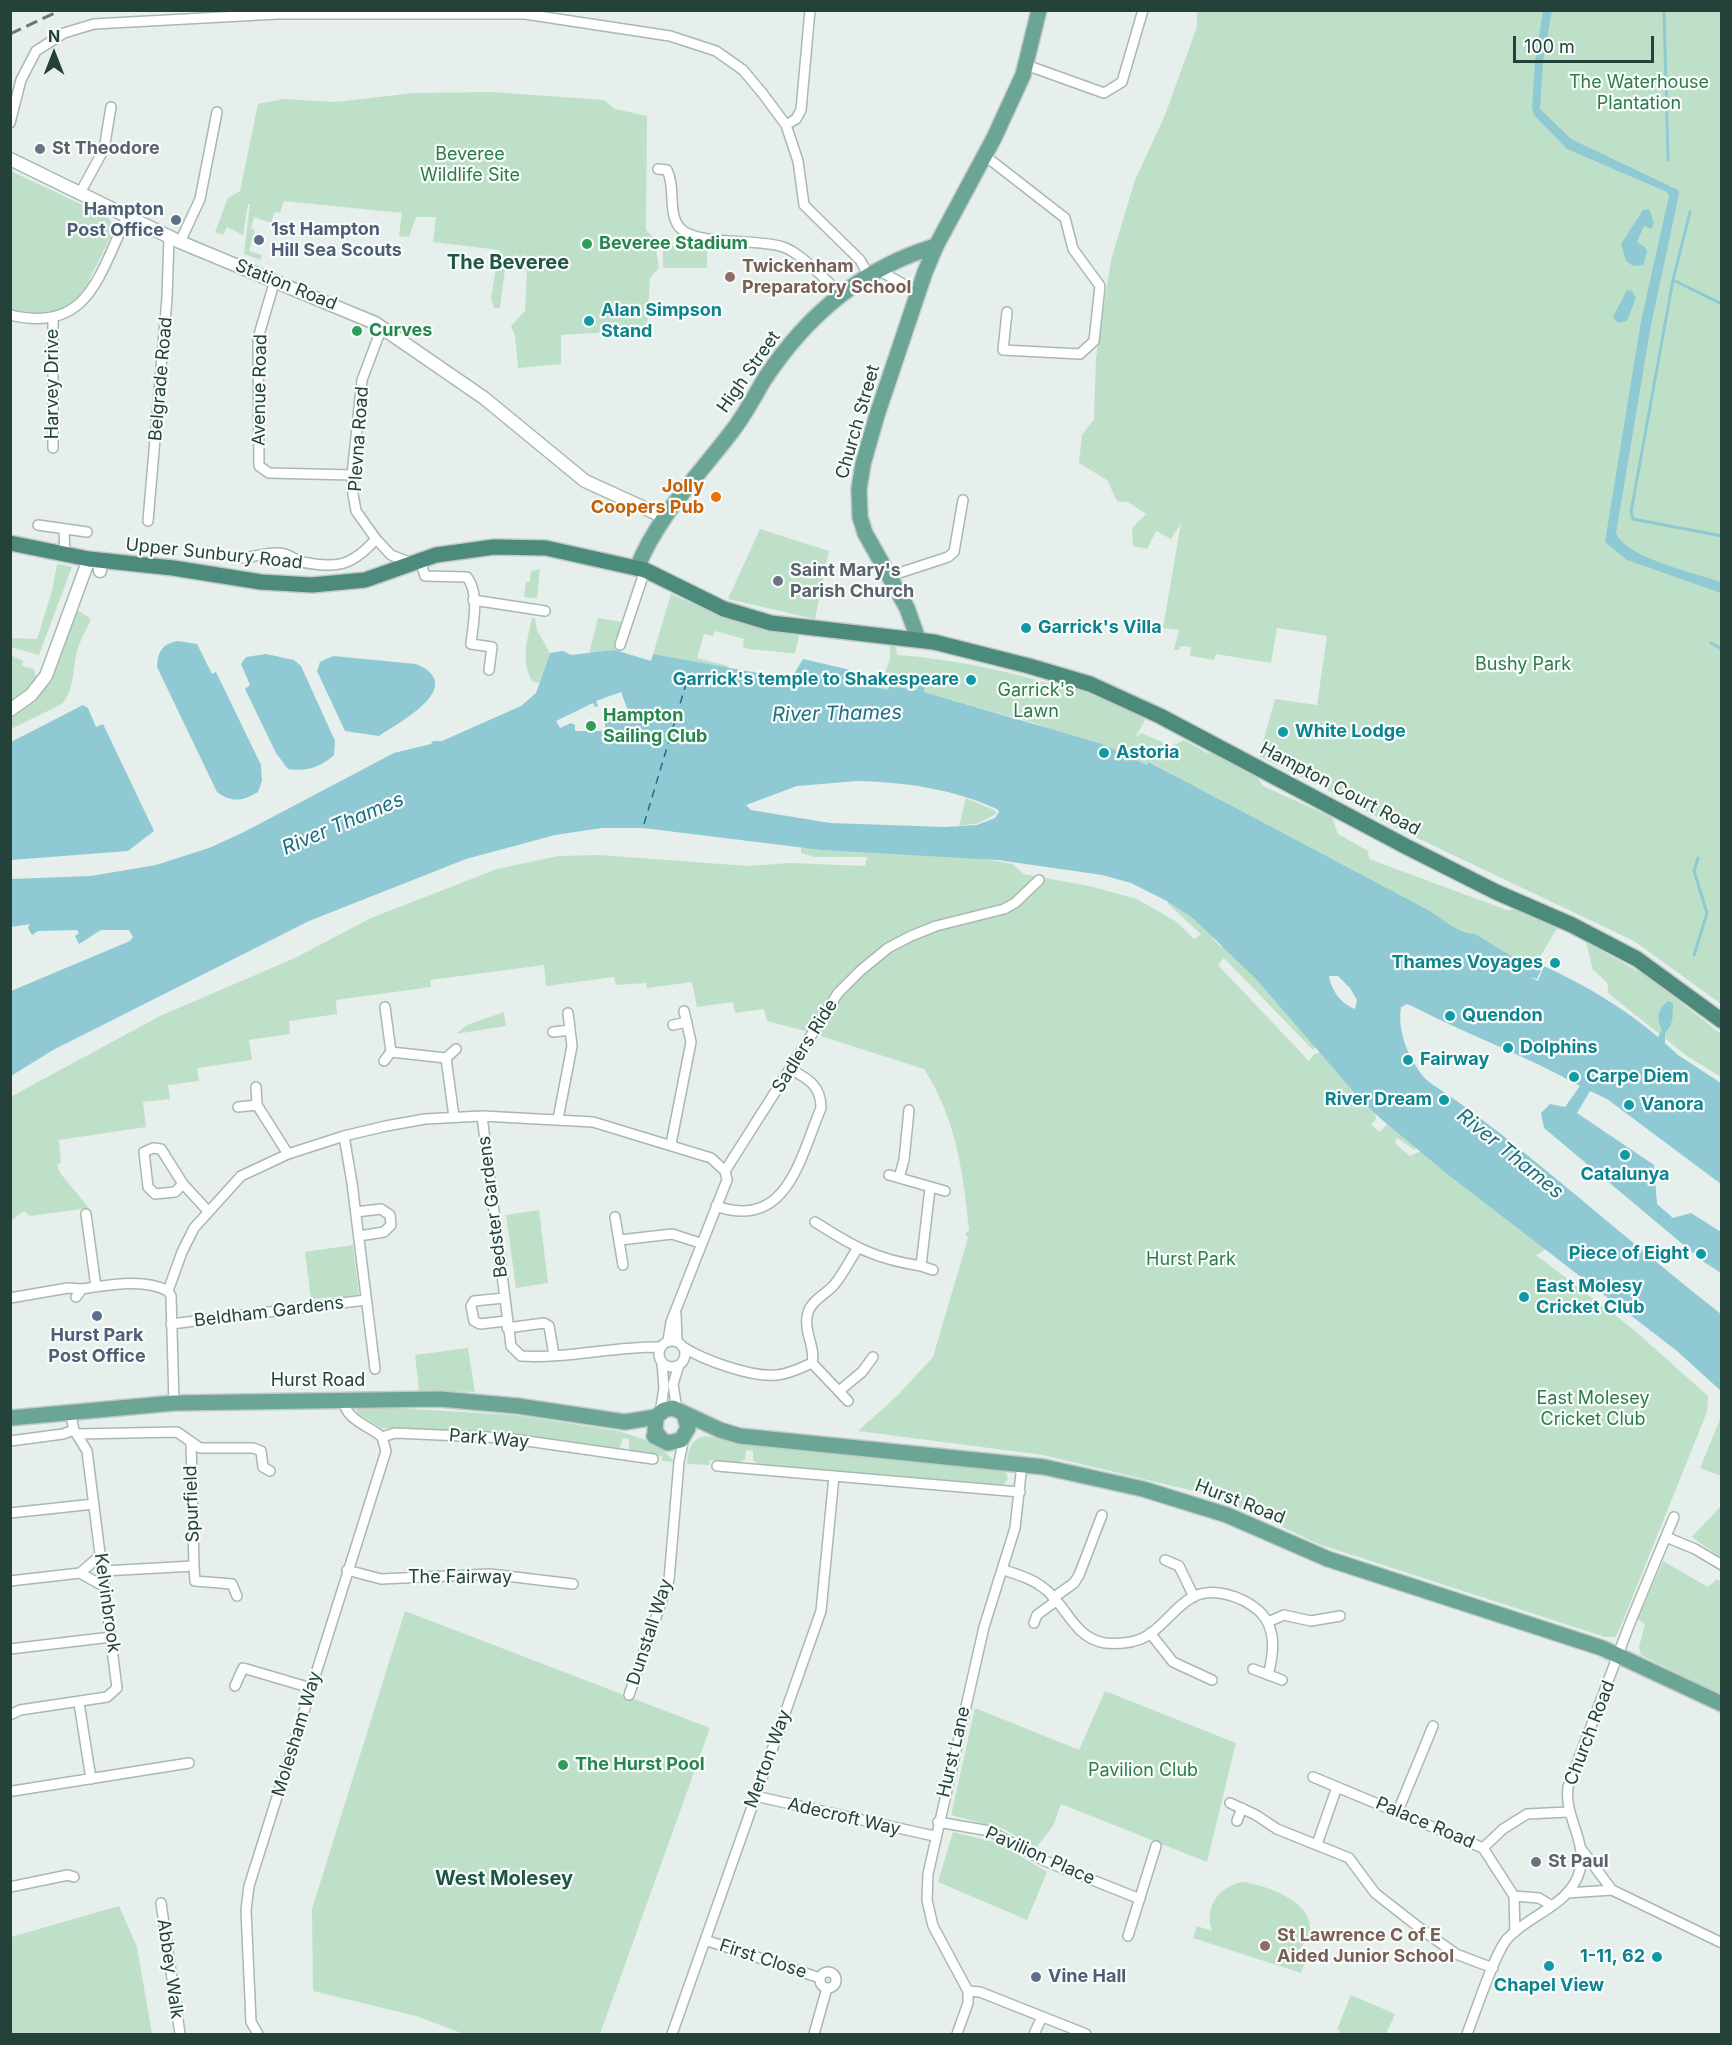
<!DOCTYPE html>
<style>
body{margin:0}
#map{position:relative;width:1732px;height:2045px;overflow:hidden;background:#e6efeb;font-family:Inter,sans-serif}
canvas{display:block}
.frame{position:absolute;inset:0;border:12px solid #24423a;pointer-events:none}
.north{position:absolute;left:24px;top:24px;width:60px;height:60px;-webkit-text-stroke:4px #f7fbf9;paint-order:stroke;rotate:0deg;font-size:16px;font-weight:700;line-height:24px;text-align:center;color:#24423a}
.north::after{content:'';display:block;margin:auto;width:21px;height:27px;background:#24423a;clip-path:polygon(50% 0,100% 100%,50% 72%,0 100%)}
.scale{position:absolute;left:1513px;top:36px;width:141px;height:27px;box-sizing:border-box;border:3px solid #24423a;border-top:0;padding-left:8px;font-size:18px;line-height:21px;white-space:nowrap;color:#24423a;-webkit-text-stroke:4px #f7fbf9;paint-order:stroke}
</style>
<div id="map">
<canvas width="1732" height="2045"></canvas>
<div class="frame"></div>
<div class="north">N</div>
<div class="scale">100 m</div>
</div>
<script>
const ctx = document.querySelector('canvas').getContext('2d');
ctx.lineJoin = 'round';
function fill(path, color) {
  ctx.fillStyle = color;
  ctx.fill(path, 'evenodd');
}
function stroke(path, color, width, dash) {
  ctx.strokeStyle = color;
  ctx.lineWidth = width;
  ctx.lineCap = dash ? 'butt' : 'round';
  ctx.setLineDash(dash || []);
  ctx.stroke(path);
}
function label(font, color, halo, rows, align = 'center') {
  ctx.font = font + ' Inter,sans-serif';
  ctx.lineWidth = 4.5;
  ctx.setLineDash([]);
  ctx.textBaseline = 'middle';
  ctx.strokeStyle = halo;
  ctx.fillStyle = color;
  for (const [text, x, y, turn = 0] of rows) {
    ctx.save();
    ctx.translate(x, y);
    ctx.rotate((+turn || 0) * Math.PI / 180);
    ctx.textAlign = isNaN(turn) ? turn : align;
    if (halo) ctx.strokeText(text, 0, 0);
    ctx.fillText(text, 0, 0);
    ctx.restore();
  }
}
const green = new Path2D(`
 M1197,11H1721V1004L1634,941L1392,826L1353,803L1259,756L1275,699L1317,705L1327,636L1277,628L1271,663L1216,654L1214,660L1190,656L1191,647L1180,646L1179,650H1174L1179,630L1163,628L1181,523L1171,539L1156,531L1147,549L1133,546L1132,528L1146,514L1128,502L1117,501L1107,480L1079,463L1082,435L1094,419L1096,358L1111,260L1135,180L1165,115L1197,27Z
 M491,92L604,100L615,109L647,116L646,230L654,238L659,268L650,278L647,330L561,335V364L518,368L515,335L511,326L525,311L527,270L505,269L500,308H494L491,298L499,250L433,242L436,217H416L409,237L399,236L402,213L284,201L280,213L275,212L271,223L254,217L251,228L255,230L249,251L262,255L260,260L244,254L250,204H248L243,235L227,227L223,235L215,232L228,198L240,191L258,104L284,99L335,102L414,93Z
 M11,171L108,217L113,225L112,234L89,280L92,282C64,318 54,318 11,313Z
 M663,246H707V268H663Z
 M760,529L829,551L815,619L728,599Z
 M57,564L72,567L39,655L11,647V638L37,639L52,591Z
 M540,569L537,598L524,597L526,582H530L531,571Z
 M671,594C713,614 753,627 799,636L795,653H790L749,649L743,647L744,639L715,631L713,636L704,634L697,658L728,666L727,668L653,654Z
 M79,611L91,619C88,628 82,636 79,645C71,665 77,686 62,704L11,729V655L23,661L22,666L34,669L37,683L44,685L52,682L58,652L63,647L67,626L73,614Z
 M532,618H535L537,630L550,653L539,683L533,682C520,662 527,641 532,618Z
 M598,618L623,622L615,650L589,654Z
 M890,645L896,647L897,655C954,659 1007,671 1062,687L1064,684L1126,708L1145,720L1135,738L1141,733L1172,746L1184,740L1207,753L1211,752L1257,776L1263,786L1332,817L1338,834L1368,851L1369,859L1507,910L1523,908L1559,925L1534,967L1387,898L1385,888L1339,868V864L1236,809L1232,810L1228,804L1150,762L1147,765C1112,749 1079,734 1041,731L1040,725L924,692L926,683L917,690L889,686L888,690L879,689L890,659Z
 M966,798L996,811V814L979,823L959,826Z
 M801,844L952,854L1013,864L1023,874L1089,886L1137,899L1177,922L1194,939L1201,934L1167,903L1174,896L1214,927L1213,939L1221,947L1241,943L1319,1044L1313,1050L1224,958L1218,965L1309,1061L1314,1054L1328,1051L1375,1103L1376,1119L1371,1125L1380,1132L1392,1119L1420,1144L1414,1150L1397,1138L1395,1143L1410,1156L1423,1150L1548,1248L1536,1255L1633,1329L1708,1396L1707,1412L1618,1633L1615,1637H1605L1318,1544L1266,1519L1202,1493L1043,1455L858,1431L897,1396L933,1357L968,1238L965,1234L969,1230C963,1171 956,1119 924,1069L805,1031L767,1021L764,1009L735,1013L733,1002L697,1007L692,982L647,988L646,983L616,985L614,977L546,986L544,965L430,980L431,987L336,1000L337,1014L289,1021L290,1034L249,1040L252,1060L197,1068L199,1081L168,1085L170,1099L143,1102L146,1127L59,1140L61,1163L57,1164L60,1173L89,1208L30,1216L24,1211L11,1221L10,1093L12,1096L160,1016L295,958L371,918L497,869L558,856L599,855L748,866L790,863L865,866L867,857H815L801,853Z
 M1586,942L1648,977L1721,1034V1077L1687,1056L1609,994L1607,982L1593,970Z
 M504,1012L506,1026L456,1034L467,1025Z
 M539,1210L548,1283L516,1288L506,1215Z
 M353,1245L359,1295L311,1299L305,1252Z
 M468,1348L475,1392L419,1390L415,1355Z
 M358,1406L514,1415L618,1431L643,1439L662,1449L675,1462L662,1461V1456L633,1453L629,1448V1439L623,1438L619,1450L498,1433L381,1428L356,1413Z
 M1721,1417V1476L1700,1468Z
 M706,1436L762,1447L1000,1470L1006,1473L1008,1479L1004,1484L996,1486L758,1465L753,1460V1451L746,1450L745,1459L739,1463L710,1460L709,1465L687,1464C688,1450 691,1438 706,1436Z
 M1721,1506V1558L1692,1537Z
 M1663,1561L1708,1587L1717,1579L1721,1582V1695L1641,1655L1639,1647L1645,1624L1638,1619Z
 M405,1611L710,1728L600,2034H464L416,2016L313,1991L312,1909Z
 M1105,1691L1236,1743L1207,1862L1061,1804L1053,1826L1036,1848L1004,1829L951,1815L975,1708L1079,1750Z
 M953,1832L999,1843L1047,1872L1027,1920L938,1882Z
 M1242,1882C1281,1887 1341,1917 1291,1957L1305,1962L1301,1973L1193,1938L1197,1926L1212,1931C1204,1907 1218,1887 1242,1882Z
 M119,1906L137,1947L152,2034H11V1937Z
 M1351,1995L1395,2014L1386,2034H1339L1340,2031L1337,2029Z`);
const water = new Path2D(`
 M1543,11H1552L1543,61L1540,109L1571,139L1678,190L1679,194L1651,325L1616,533C1624,557 1698,574 1721,582V593L1627,560L1605,542L1641,321L1669,196L1667,192L1567,149L1534,115L1532,108L1535,61Z
 M1649,209L1654,223L1651,229L1644,226L1637,242L1646,248L1647,252L1643,265L1633,266L1626,261L1621,244L1643,210Z
 M1627,290L1632,291L1636,298L1627,321L1618,323L1613,317Z
 M178,641L197,644L212,674L216,672L261,765L262,781L258,792C243,801 232,803 217,792L157,667C158,651 162,644 178,641Z
 M615,650L651,661L653,654L791,679L803,659L855,671L854,678L862,679V684L888,690L889,686L917,690L919,679L926,680L924,692L1102,744L1147,765L1149,762L1426,909C1442,918 1456,933 1475,934L1516,959L1543,966L1537,979L1530,977L1538,981L1544,966C1586,986 1623,1007 1658,1037L1662,1030C1656,1018 1657,1010 1668,1001L1673,1003C1672,1016 1675,1022 1665,1033V1043L1678,1055L1721,1083V1184L1607,1099L1590,1091L1577,1113L1654,1165L1657,1204L1673,1218L1691,1213L1721,1232V1273L1704,1262L1544,1128L1541,1113L1550,1104L1565,1107L1580,1086C1527,1056 1468,1035 1414,1007L1407,1004L1401,1007C1397,1031 1408,1056 1422,1075C1429,1084 1442,1090 1451,1097C1470,1110 1488,1124 1506,1138C1579,1196 1648,1257 1721,1314V1391L1677,1351L1446,1173L1380,1118L1359,1098L1257,980L1194,919L1167,901L1131,883L1102,875L998,860L822,850L643,828H602L555,835L466,859L309,921L53,1050L11,1076V991L130,941L133,937L129,930H101L79,944L75,936L79,933L77,930L38,931L32,935L28,928L30,924L11,927V879L91,876L156,865L209,848L244,832L394,753L431,744L433,741H442L521,706L536,693L550,653L563,651L571,655ZM621,692L630,716L605,719V731H575V725L571,723L560,728L556,721L593,703L595,707L598,706L596,701ZM857,781C906,782 952,789 997,809L999,812L995,818L977,825L945,827L830,823L751,810L746,805L797,786ZM1329,976H1338L1350,988L1357,1000L1355,1009C1341,1004 1331,990 1329,976Z
 M266,654L294,660L301,666L335,741L334,755C321,767 306,772 288,769L276,753L245,689L250,685L241,664L246,657Z
 M333,656L416,664C469,686 398,723 379,736L345,731L317,671L320,662Z
 M83,705L88,708L96,727L103,724L154,831L128,851L11,860V742Z`);
const stream = new Path2D(`
 M1664,10L1668,160
 M1690,212L1673,280L1631,512L1633,519L1722,536
 M1673,280L1722,304
 M1711,643L1722,649
 M1694,955L1707,913L1694,871L1698,858`);
const ferry = new Path2D(`
 M644,824L686,684`);
const minor = new Path2D(`
 M1026,65L1104,93L1122,82L1143,10
 M10,123L21,80L36,51L64,33L94,24L277,14H525L670,36L716,51L743,70L763,94L786,125L798,161L804,205L860,260L869,276
 M786,125L796,119L801,110L810,10
 M984,157L993,162L1065,218L1073,249L1100,286L1094,341L1080,354L1003,350L1007,312
 M658,169L667,170C676,187 667,213 680,228C697,246 756,238 783,247C800,252 825,280 840,293
 M80,193L104,149L111,107
 M180,242L200,199L217,112
 M880,271L919,293
 M275,280L258,338L259,466L269,473L352,475
 M10,315C89,334 99,274 127,217
 M53,319V448
 M382,327L362,380L352,475L353,494L356,511L376,539L391,555L412,563
 M148,521L167,298L169,237
 M38,525L87,532
 M64,530L65,556
 M244,558C256,556 273,551 285,554C291,556 296,560 302,562C337,569 352,566 376,539
 M420,560L425,576L467,577C480,594 473,624 471,644L492,647L489,670
 M890,576L948,557L954,552L963,500
 M473,600L545,611
 M620,645L645,570
 M673,1025L687,1022
 M553,1032L570,1030
 M391,1052L446,1058L454,1117
 M446,1058L456,1049
 M384,1061L391,1052L385,1007
 M256,1087L257,1105L288,1154
 M238,1107L257,1105
 M482,1116L511,1346L521,1356C568,1359 614,1346 661,1347
 M558,1119L572,1046L568,1013
 M344,1136L352,1183L375,1369
 M671,1144L691,1042L684,1011
 M889,1175L945,1191
 M899,1178L904,1160L909,1110
 M183,1184L175,1192L155,1194L148,1187L144,1152L153,1148L161,1149L183,1184L208,1211
 M716,1206C787,1231 800,1158 821,1108C821,1086 809,1079 790,1069
 M356,1212L381,1209L390,1215L391,1225L384,1232L359,1236
 M86,1214L96,1287
 M615,1217L623,1265
 M815,1222C854,1247 875,1259 921,1266L930,1188
 M620,1240L672,1234L700,1243
 M921,1266L933,1270
 M76,1297L82,1289C107,1285 145,1278 168,1291
 M10,1298L68,1288L82,1289
 M504,1298L474,1301L471,1306L474,1321L480,1324L506,1321
 M676,1314L677,1342
 M171,1324L366,1300
 M507,1328L544,1323L549,1326L554,1355
 M659 1354a13 13 0 1 1 26 0a13 13 0 1 1-26 0Z
 M668,1341L671,1322L727,1180L725,1171L838,993L860,971L888,948L911,936L936,926L1004,909L1015,903L1039,880
 M683,1347C703,1360 753,1378 777,1375C789,1374 801,1368 812,1363C816,1348 804,1333 807,1317C809,1301 824,1296 834,1285C843,1274 850,1260 857,1249
 M812,1363L848,1401
 M839,1391L862,1372L873,1357
 M344,1400C344,1419 369,1426 382,1437
 M174,1403L171,1296L168,1291L182,1252L194,1228L241,1176L288,1154L344,1136L386,1126L425,1119L482,1116L593,1122L711,1158L725,1171
 M677,1410L673,1384L679,1365
 M660,1413L664,1388L662,1362
 M78,1434L177,1432L200,1448H253L261,1451L263,1467L270,1471
 M382,1437L395,1433L506,1438L653,1459
 M10,1441L63,1434L74,1430
 M717,1466L1020,1492
 M10,1513L94,1504
 M1666,1537L1695,1549L1722,1565
 M1165,1560L1179,1566L1194,1597
 M194,1566L195,1581L232,1584L237,1596
 M347,1570L381,1579L490,1574L573,1584
 M1004,1570C1019,1575 1033,1579 1045,1589C1067,1606 1074,1638 1105,1643C1118,1644 1134,1643 1145,1637C1162,1628 1174,1608 1191,1598C1212,1586 1242,1596 1259,1611C1277,1628 1274,1653 1268,1675
 M103,1571L194,1566L191,1442
 M80,1573L105,1587
 M10,1581L80,1573L101,1555
 M1053,1598L1074,1583L1079,1575L1102,1515
 M1268,1622L1284,1615L1311,1621L1340,1616
 M1034,1623L1037,1615L1056,1601
 M1150,1633L1173,1662L1212,1680
 M10,1649L111,1637
 M1253,1669L1282,1680
 M235,1686L243,1668L311,1688
 M629,1695L669,1580L679,1462L684,1437
 M79,1703L91,1779
 M10,1715L20,1710L107,1697L117,1688L87,1451L74,1430L70,1411
 M1313,1777L1483,1848L1514,1896L1515,1932
 M13,1791L189,1763
 M755,1796L934,1836
 M1230,1803L1256,1815L1277,1829L1349,1858L1375,1893L1421,1929L1456,1954L1493,1968
 M1398,1811L1433,1726
 M1237,1821L1242,1808
 M938,1822L990,1831L1045,1861L1140,1899
 M1317,1844L1337,1787
 M1483,1848L1503,1829L1527,1814L1568,1812
 M1582,1850L1612,1890L1722,1943
 M10,1887L68,1875L74,1877
 M1567,1893L1612,1890
 M1514,1896L1539,1898L1552,1906
 M161,1903L180,2034
 M1128,1936L1156,1846
 M705,1940L820,1978
 M820 1980a8 8 0 1 1 16 0a8 8 0 1 1-16 0Z
 M968,1991L980,1992L1086,2034
 M258,2034L251,2022L246,1910L249,1886L386,1451L382,1437
 M672,2034L821,1611L834,1476
 M814,2034L827,1988
 M957,2034L968,2003V1991L933,1926L927,1900L928,1874L984,1627L1015,1528L1022,1464
 M1034,2034L1042,2017
 M1467,2034C1475,2014 1495,1951 1508,1938C1530,1914 1571,1905 1580,1870C1587,1840 1564,1817 1568,1787L1630,1623L1674,1517`);
const tertiary = new Path2D(`
 M10,159L180,242L375,323L484,398L585,481L664,517
 M10,710L31,695L46,676L89,559L100,564V571`);
const primary = new Path2D(`
 M637,568C658,515 699,475 733,430C745,414 754,397 764,380C806,316 862,268 936,246
 M918,639L907,608L865,533L860,517L859,489L863,464L877,415L925,272L936,246L994,138L1023,75L1039,10
 M10,1418L174,1403L440,1399L518,1406L625,1422L656,1417
 M654,1436L668,1443L681,1440L688,1428L684,1414
 M662,1440L655,1431L656,1417L664,1410L673,1408L720,1430L740,1436L1044,1467L1143,1489L1227,1515L1328,1559L1602,1648L1722,1704`);
const trunk = new Path2D(`
 M10,543L89,559L173,568L261,582L312,585L365,580L436,555L494,547L546,548L645,570L724,609L771,623L934,642L1029,666L1090,684L1160,716L1407,847L1496,892L1572,925L1637,959L1722,1021`);
const rail = new Path2D(`
 M10,34L61,10`);
const markers = [
 [40,149,6,"#6b7280"],
 [176,220,6,"#5c6f8a"],
 [259,240,6,"#5c6f8a"],
 [587,244,6,"#2e9e5b"],
 [730,277,6,"#8d6e63"],
 [589,321,6,"#0f9aa8"],
 [357,331,6,"#2e9e5b"],
 [716,497,6,"#e8710a"],
 [778,581,6,"#6b7280"],
 [1026,628,6,"#0f9aa8"],
 [971,680,6,"#0f9aa8"],
 [591,726,6,"#2e9e5b"],
 [1283,732,6,"#0f9aa8"],
 [1104,753,6,"#0f9aa8"],
 [1555,963,6,"#0f9aa8"],
 [1450,1016,6,"#0f9aa8"],
 [1508,1048,6,"#0f9aa8"],
 [1408,1060,6,"#0f9aa8"],
 [1574,1077,6,"#0f9aa8"],
 [1444,1100,6,"#0f9aa8"],
 [1629,1105,6,"#0f9aa8"],
 [1625,1155,6,"#0f9aa8"],
 [1701,1254,6,"#0f9aa8"],
 [1524,1297,6,"#0f9aa8"],
 [97,1316,6,"#5c6f8a"],
 [563,1765,6,"#2e9e5b"],
 [1536,1862,6,"#6b7280"],
 [1265,1946,6,"#8d6e63"],
 [1657,1957,6,"#0f9aa8"],
 [1549,1966,6,"#0f9aa8"],
 [1036,1977,6,"#5c6f8a"]
];
const parkNames = [
 ["The Waterhouse",1639,83],
 ["Plantation",1639,104],
 ["Beveree",470,155],
 ["Wildlife Site",470,176],
 ["Bushy Park",1523,665],
 ["Garrick's",1036,691],
 ["Lawn",1036,712],
 ["Hurst Park",1191,1260],
 ["East Molesey",1593,1399],
 ["Cricket Club",1593,1420],
 ["Pavilion Club",1143,1771]
];
const worshipNames = [
 ["St Theodore",52,149],
 ["Saint Mary's",790,571],
 ["Parish Church",790,592],
 ["St Paul",1548,1862]
];
const serviceNames = [
 ["Hampton",164,210,"right"],
 ["Post Office",164,231,"right"],
 ["1st Hampton",271,230],
 ["Hill Sea Scouts",271,251],
 ["Hurst Park",97,1336,"center"],
 ["Post Office",97,1357,"center"],
 ["Vine Hall",1048,1977]
];
const leisureNames = [
 ["Beveree Stadium",599,244],
 ["Curves",369,331],
 ["Hampton",603,716],
 ["Sailing Club",603,737],
 ["The Hurst Pool",575,1765]
];
const educationNames = [
 ["Twickenham",742,267],
 ["Preparatory School",742,288],
 ["St Lawrence C of E",1277,1936],
 ["Aided Junior School",1277,1957]
];
const streetNames = [
 ["Station Road",286,285,22],
 ["High Street",749,372,-55],
 ["Belgrade Road",161,379,-85],
 ["Harvey Drive",53,384,-90],
 ["Avenue Road",260,390,-89],
 ["Church Street",858,422,-74],
 ["Plevna Road",359,439,-86],
 ["Upper Sunbury Road",214,554,6],
 ["Hampton Court Road",1340,789,28],
 ["Sadlers Ride",805,1046,-58],
 ["Bedster Gardens",493,1207,-97],
 ["Beldham Gardens",269,1312,-7],
 ["Hurst Road",318,1381],
 ["Park Way",489,1439,5],
 ["Hurst Road",1240,1502,21],
 ["Spurfield",192,1504,-92],
 ["The Fairway",460,1578],
 ["Kelvinbrook",107,1603,82],
 ["Dunstall Way",650,1632,-72],
 ["Church Road",1590,1733,-69],
 ["Molesham Way",297,1734,-73],
 ["Hurst Lane",954,1752,-77],
 ["Merton Way",768,1759,-70],
 ["Adecroft Way",844,1817,13],
 ["Palace Road",1425,1823,23],
 ["Pavilion Place",1040,1856,24],
 ["First Close",763,1959,18],
 ["Abbey Walk",170,1969,82]
];
const cultureNames = [
 ["Alan Simpson",601,311],
 ["Stand",601,332],
 ["Garrick's Villa",1038,628],
 ["Garrick's temple to Shakespeare",959,680,"right"],
 ["White Lodge",1295,732],
 ["Astoria",1116,753],
 ["Thames Voyages",1543,963,"right"],
 ["Quendon",1462,1016],
 ["Dolphins",1520,1048],
 ["Fairway",1420,1060],
 ["Carpe Diem",1586,1077],
 ["River Dream",1432,1100,"right"],
 ["Vanora",1641,1105],
 ["Catalunya",1625,1175,"center"],
 ["Piece of Eight",1689,1254,"right"],
 ["East Molesy",1536,1287],
 ["Cricket Club",1536,1308],
 ["1-11, 62",1645,1957,"right"],
 ["Chapel View",1549,1986,"center"]
];
const foodNames = [
 ["Jolly",704,487],
 ["Coopers Pub",704,508]
];
const neighbourhoodNames = [
 ["The Beveree",508,263],
 ["West Molesey",504,1879]
];
const waterNames = [
 ["River Thames",837,714,-1],
 ["River Thames",343,824,-23],
 ["River Thames",1510,1154,39]
];
fill(green, '#bfe0c8');
fill(water, '#8ec9d4');
stroke(stream, '#8ec9d4', 3);
stroke(ferry, '#1c6f80', 1.5, [8, 6]);
stroke(minor, '#a8b8b2', 12);
stroke(tertiary, '#a8b8b2', 15);
stroke(primary, '#c2cac8', 18);
stroke(trunk, '#c2cac8', 18);
stroke(minor, '#fff', 9);
stroke(tertiary, '#fff', 12);
stroke(primary, '#6aa596', 15);
stroke(trunk, '#4c8a7c', 15);
stroke(rail, '#5f7d75', 3, [12, 6]);
for (const [x, y, r, color] of markers) {
  const dot = new Path2D();
  dot.arc(x, y, r, 0, 2 * Math.PI);
  ctx.fillStyle = color;
  ctx.fill(dot);
  stroke(dot, '#f7fbf9', 2);
}
label('18px', '#2d7a4b', '#f7fbf9', parkNames);
label('bold 18px', '#5b616d', '#f7fbf9', worshipNames, 'left');
label('bold 18px', '#4e5e75', '#f7fbf9', serviceNames, 'left');
label('bold 18px', '#27864d', '#f7fbf9', leisureNames, 'left');
label('bold 18px', '#785e54', '#f7fbf9', educationNames, 'left');
label('18px', '#24423a', '#f7fbf9', streetNames);
label('bold 18px', '#0d838f', '#f7fbf9', cultureNames, 'left');
label('bold 18px', '#c56008', '#f7fbf9', foodNames, 'right');
label('bold 20px', '#1f5548', '#f7fbf9', neighbourhoodNames);
label('italic 20px', '#1c6f80', '#f7fbf9', waterNames);
</script>
